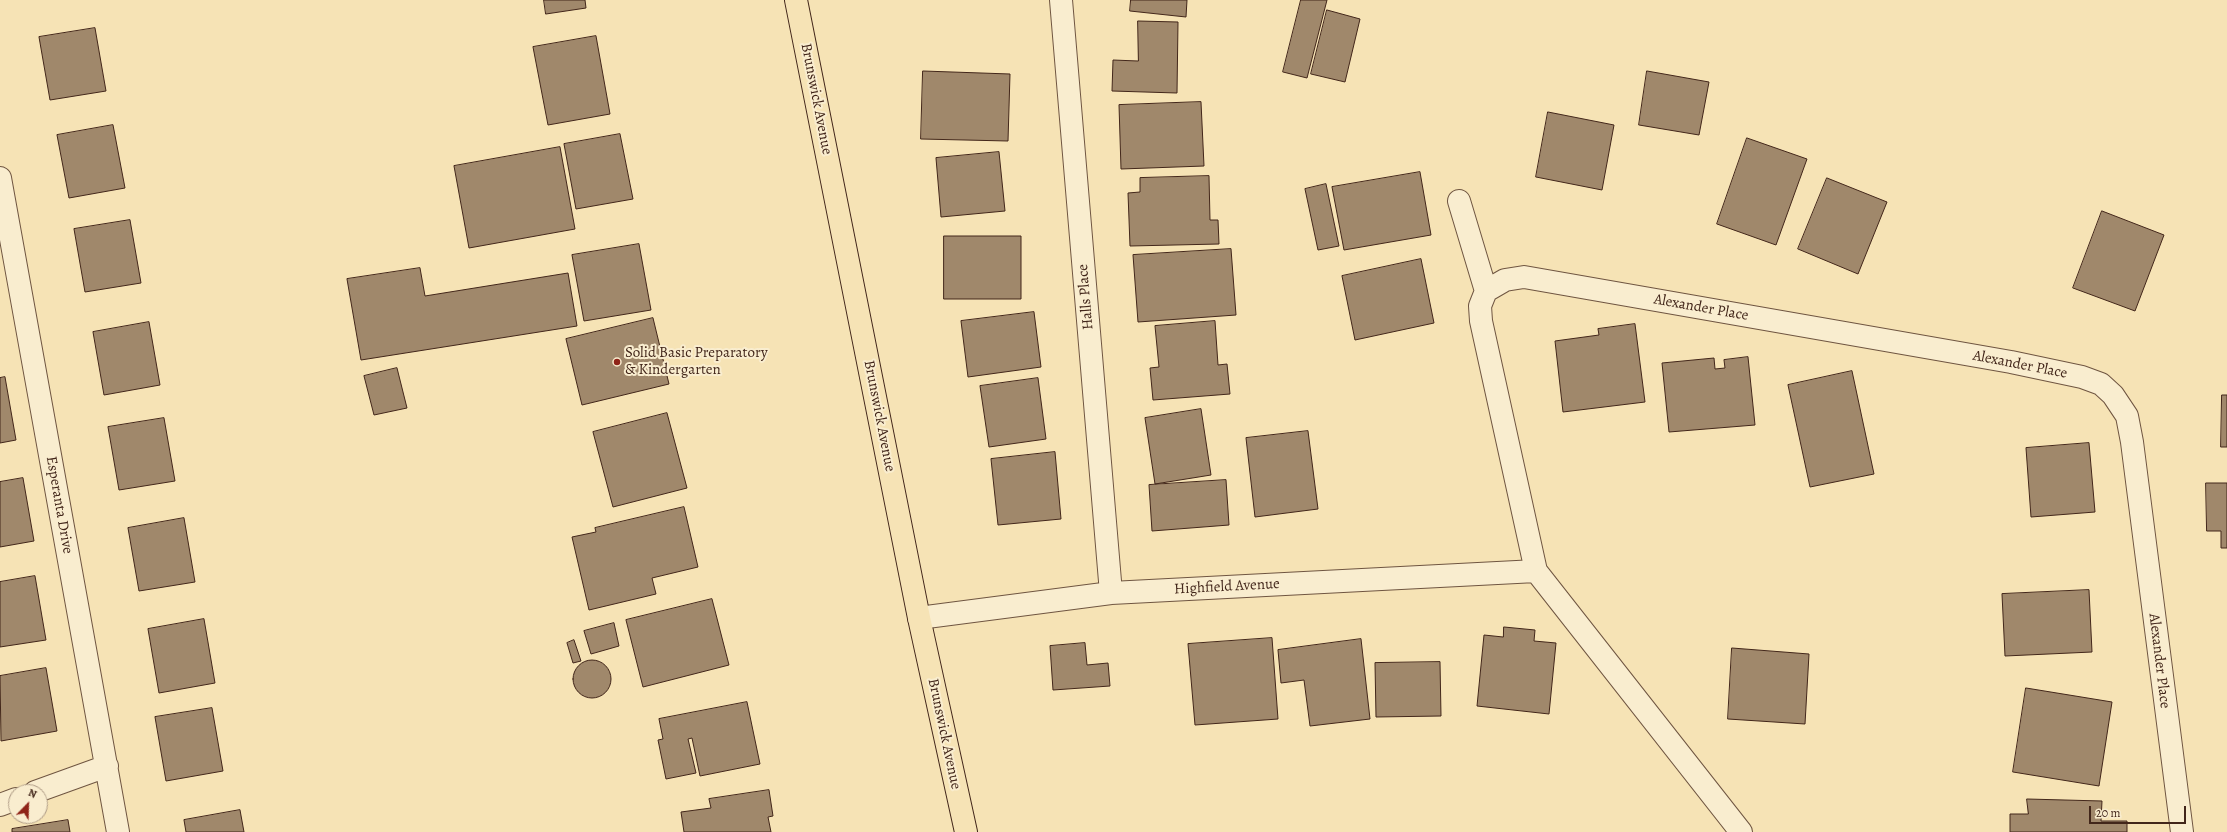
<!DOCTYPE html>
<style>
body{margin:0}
#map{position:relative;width:2227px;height:832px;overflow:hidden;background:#f6e3b5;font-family:Alegreya,serif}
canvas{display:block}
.north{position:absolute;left:8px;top:784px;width:40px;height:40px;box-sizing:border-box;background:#f9edcf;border:1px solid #b09d87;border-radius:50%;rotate:23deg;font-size:11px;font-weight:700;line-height:16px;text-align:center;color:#42261a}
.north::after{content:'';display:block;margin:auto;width:14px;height:18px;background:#8f2418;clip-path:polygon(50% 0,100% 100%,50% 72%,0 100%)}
.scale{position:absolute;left:2089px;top:806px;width:97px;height:18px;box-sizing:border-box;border:2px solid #42261a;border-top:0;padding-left:5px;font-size:12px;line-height:14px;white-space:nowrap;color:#42261a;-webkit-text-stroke:3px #f9edcf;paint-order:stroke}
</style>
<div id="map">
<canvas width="2227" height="832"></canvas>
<div class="north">N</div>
<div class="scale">20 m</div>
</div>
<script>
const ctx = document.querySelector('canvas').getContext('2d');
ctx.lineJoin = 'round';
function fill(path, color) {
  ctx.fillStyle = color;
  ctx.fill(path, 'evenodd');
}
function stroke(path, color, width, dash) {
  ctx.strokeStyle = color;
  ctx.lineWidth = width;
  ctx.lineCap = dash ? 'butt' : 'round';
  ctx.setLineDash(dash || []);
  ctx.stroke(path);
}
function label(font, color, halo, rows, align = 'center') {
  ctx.font = font + ' Alegreya,serif';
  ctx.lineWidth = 4;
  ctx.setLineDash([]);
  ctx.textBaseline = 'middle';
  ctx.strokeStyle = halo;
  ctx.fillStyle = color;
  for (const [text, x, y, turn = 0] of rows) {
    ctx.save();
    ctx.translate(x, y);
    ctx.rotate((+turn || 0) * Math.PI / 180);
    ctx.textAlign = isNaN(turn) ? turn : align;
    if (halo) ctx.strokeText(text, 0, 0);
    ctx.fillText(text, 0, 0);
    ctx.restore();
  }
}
const building = new Path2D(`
 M544,0H585L586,8L546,14Z
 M1131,0H1187L1186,17L1130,11Z
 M1301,0H1327L1307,78L1283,72Z
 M1327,10L1360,19L1345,82L1311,74Z
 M1138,21L1178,22L1177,93L1112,91L1113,60L1138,61Z
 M95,28L106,91L50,100L39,37Z
 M596,36L610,114L548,125L533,47Z
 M923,71L1010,74L1008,141L921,139Z
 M1647,71L1709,82L1699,135L1639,125Z
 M1201,102L1204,166L1121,169L1119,105Z
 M1548,112L1614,125L1602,190L1536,177Z
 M113,125L125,188L69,198L57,135Z
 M620,134L633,199L576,209L564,144Z
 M1747,138L1807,159L1776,245L1717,224Z
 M560,147L575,229L469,248L454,166Z
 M999,152L1005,211L941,217L936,158Z
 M1420,172L1431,235L1344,250L1332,187Z
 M1209,176L1210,220H1218L1219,244L1130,246L1128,193L1140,192V178Z
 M1827,178L1887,202L1858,274L1798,249Z
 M1326,184L1339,246L1318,250L1305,189Z
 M2102,211L2164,235L2135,311L2073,288Z
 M130,220L141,283L85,292L74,229Z
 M944,236H1021V299H944Z
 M639,244L651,310L584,321L572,255Z
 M1231,249L1236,315L1138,322L1133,255Z
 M1421,259L1434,323L1355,340L1342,276Z
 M420,268L425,296L568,273L577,326L361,360L347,279Z
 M1034,312L1041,367L968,377L961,321Z
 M653,318L669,384L582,405L566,339Z
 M1215,321L1218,365L1227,364L1230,394L1153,400L1150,368L1159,367L1155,326Z
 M149,322L160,385L104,395L93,332Z
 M1635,324L1645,402L1563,412L1555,341L1599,335L1598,329Z
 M1748,357L1755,425L1669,432L1662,363L1714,358L1715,369L1725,368L1724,360Z
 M397,368L407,408L374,415L364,376Z
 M1852,371L1874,474L1810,487L1788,385Z
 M5,377L16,440L0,443V378Z
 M1038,378L1046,439L989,447L980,386Z
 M2222,395H2227V447H2221Z
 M1201,409L1211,475L1155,484L1145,418Z
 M667,413L687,488L613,507L593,432Z
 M164,418L175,481L119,490L108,427Z
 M1308,431L1318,509L1255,517L1246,438Z
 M2089,443L2095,512L2031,517L2026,448Z
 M1055,452L1061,519L998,525L991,459Z
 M23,478L34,541L0,547V482Z
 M1226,480L1229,525L1152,531L1149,485Z
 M2206,483H2227V548H2221V531H2207Z
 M684,507L698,567L652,578L656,594L589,610L572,537L596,532L595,528Z
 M184,518L195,582L139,591L128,528Z
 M35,576L46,640L0,647V582Z
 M2089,590L2092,652L2005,656L2002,594Z
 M712,599L729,665L643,687L626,620Z
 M204,619L215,683L159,693L148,629Z
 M614,623L619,646L591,654L584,631Z
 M1504,627L1535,630L1534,641L1556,643L1549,714L1477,706L1484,635L1503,637Z
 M1272,638L1278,719L1195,725L1188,644Z
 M1361,639L1370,719L1310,726L1304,680L1281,683L1278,650Z
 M574,640L581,661L573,663L567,643Z
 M1085,643L1087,665L1108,663L1110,686L1053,690L1050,646Z
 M1732,648L1809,654L1805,724L1728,719Z
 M573 679a19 19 0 1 1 38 0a19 19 0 1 1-38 0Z
 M1440,662L1441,716L1376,717L1375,663Z
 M46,668L57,731L1,741L0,676Z
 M2026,688L2112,702L2099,786L2013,772Z
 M747,702L760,764L700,776L692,738L688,739L696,773L666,779L658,740L663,739L659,719Z
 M212,708L223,771L166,781L155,717Z
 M769,790L773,816L768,817L771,832H684L681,812L711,808L709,799Z
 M2027,799L2102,801L2101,821H2127V832H2010V814H2028Z
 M240,810L244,832H186L184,820Z
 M68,820L70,832H12V829Z`);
const minor = new Path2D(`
 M1061,0L1111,593
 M0,178L118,832
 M1459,201L1486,291L1480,306L1481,321L1536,571L1741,832
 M1486,291L1505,280L1524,277L2011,362L2082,377L2101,384L2113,395L2127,416L2132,442L2182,832
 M919,618L1111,593L1536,571
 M35,792L107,766
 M0,805L16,799`);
const major = new Path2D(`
 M796,0L919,618L966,832`);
const markers = [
 [617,362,4,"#8f2418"]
];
const streetNames = [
 ["Brunswick Avenue",816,99,79],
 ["Halls Place",1086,297,-95],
 ["Alexander Place",1701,308,10],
 ["Alexander Place",2020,365,11],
 ["Brunswick Avenue",879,416,79],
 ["Esperanta Drive",59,505,80],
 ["Highfield Avenue",1227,587,-3],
 ["Alexander Place",2159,661,83],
 ["Brunswick Avenue",944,734,78]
];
const poiNames = [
 ["Solid Basic Preparatory",625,353],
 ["& Kindergarten",625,370]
];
fill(building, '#a0886b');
stroke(building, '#42261a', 1);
stroke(minor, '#6f5541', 24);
stroke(major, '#42261a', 24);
stroke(minor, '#f9edcf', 22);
stroke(major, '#f6e3b5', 22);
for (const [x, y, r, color] of markers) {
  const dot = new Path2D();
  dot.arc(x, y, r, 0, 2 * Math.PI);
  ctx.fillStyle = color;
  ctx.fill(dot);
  stroke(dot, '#f9edcf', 1.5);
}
label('15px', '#42261a', '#f9edcf', streetNames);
label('15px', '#42261a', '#f9edcf', poiNames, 'left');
</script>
